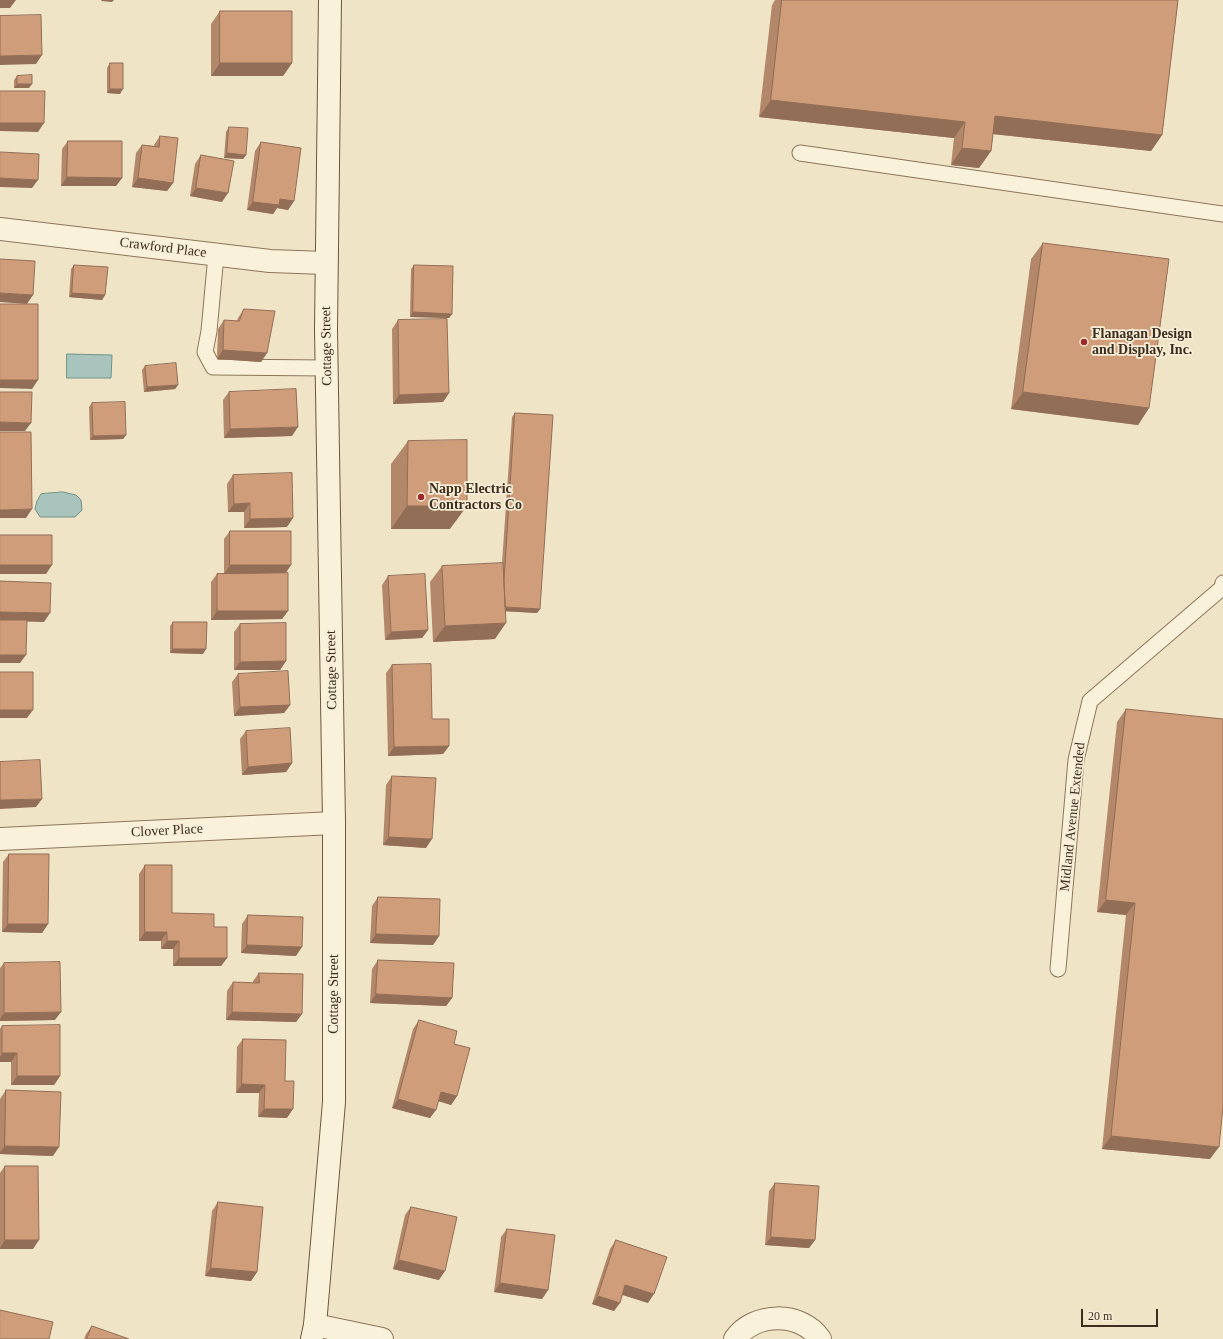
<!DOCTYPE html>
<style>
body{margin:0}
#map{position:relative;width:1223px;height:1339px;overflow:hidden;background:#f0e4c7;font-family:"Times New Roman",serif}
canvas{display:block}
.scale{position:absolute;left:1081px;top:1309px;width:77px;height:18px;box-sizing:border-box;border:2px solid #3d2d1f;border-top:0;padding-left:5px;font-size:12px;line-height:14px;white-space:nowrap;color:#3d2d1f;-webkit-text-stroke:3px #f7eed7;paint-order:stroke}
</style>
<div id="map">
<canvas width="1223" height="1339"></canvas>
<div class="scale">20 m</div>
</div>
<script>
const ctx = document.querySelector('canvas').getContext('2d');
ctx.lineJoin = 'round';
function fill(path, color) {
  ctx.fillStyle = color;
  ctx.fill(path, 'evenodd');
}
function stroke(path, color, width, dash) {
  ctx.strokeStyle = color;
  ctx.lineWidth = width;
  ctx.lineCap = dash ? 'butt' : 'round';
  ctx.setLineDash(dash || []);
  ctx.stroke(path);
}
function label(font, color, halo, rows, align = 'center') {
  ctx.font = font + ' "Times New Roman",serif';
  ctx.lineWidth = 3.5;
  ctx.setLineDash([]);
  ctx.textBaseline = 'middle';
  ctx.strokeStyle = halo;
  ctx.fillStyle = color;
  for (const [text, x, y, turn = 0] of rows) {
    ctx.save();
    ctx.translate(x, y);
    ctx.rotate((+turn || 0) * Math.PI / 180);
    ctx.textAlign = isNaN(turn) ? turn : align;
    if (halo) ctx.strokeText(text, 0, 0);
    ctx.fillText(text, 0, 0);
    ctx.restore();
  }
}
const water = new Path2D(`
 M67,354L112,355L111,378H67Z
 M63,492L76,495L81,500L82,510L75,517H40L35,509L37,501L41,494Z`);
const lane = new Path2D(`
 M800,153L1223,214
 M216,255L209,331L205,352L213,367L327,368
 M1058,969L1076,760L1090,701L1222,588L1223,583`);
const street = new Path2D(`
 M0,229L270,261L326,263
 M0,839L334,823
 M315,1325L382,1339
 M735,1339C754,1312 801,1311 820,1339`);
const secondary = new Path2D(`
 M312,1339L315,1325L334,1102V823L326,329L330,0`);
const wall = new Path2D(`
 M775,0H1178L1162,135L1151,151L993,134L991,151L979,168L951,165L954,138L759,117L772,5Z
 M220,11L292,63L283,76H211V24Z
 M110,63L120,94L107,93V68Z
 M17,76L29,88H14V80Z
 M229,127L246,155L243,159L224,158L226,132Z
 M160,136L173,183L167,191L132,187L136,153L142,145L154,146V145Z
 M68,141L122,178L116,186H61L62,149Z
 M261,142L294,201L288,210L277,208L273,214L247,210L255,151Z
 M201,155L222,202L190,196L195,164Z
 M1043,243L1149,408L1138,425L1011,409L1031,259Z
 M74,265L105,295L102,300L69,297L71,269Z
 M414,265L452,314L449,318L410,317L411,269Z
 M244,309L267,353L261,362L217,359L218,329L224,320L237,321L238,318Z
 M398,320L449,393L443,402L393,404L392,329Z
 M145,366L178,385L175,389L144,392L142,370Z
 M229,392L292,436L224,438L223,400Z
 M92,403L126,435L123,439L90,440L89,407Z
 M515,413L540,609L537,613L506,611L495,639L433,642L430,582L442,566L502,563L512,417Z
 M408,441L450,529H391V464Z
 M233,475L287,527L244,528V512H228L227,484Z
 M230,531L291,565L285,573L288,611L282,619L211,620V582L217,574H224V539Z
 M388,576L428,630L422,638L385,640L382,585Z
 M173,622L203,654L170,653V626Z
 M240,624L286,661L280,670H234V632Z
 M392,665L432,719L449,746L443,754L388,756L386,673Z
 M238,674L290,705L284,713L234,716L232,682Z
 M1126,709L1210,1159L1102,1149L1126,915L1097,912L1117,722Z
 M246,731L292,763L286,772L242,775L240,739Z
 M392,776L426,848L383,845L386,785Z
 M9,854L48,924L42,933L2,932L3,862Z
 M145,865L172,913L214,927L227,958L221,966H173V949H161V941H139V874Z
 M378,897L439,936L433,945L370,943L372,906Z
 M248,915L296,956L241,953L242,924Z
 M378,960L452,998L446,1006L370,1003L372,969Z
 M4,963L55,1020L0,1021V968Z
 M259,973L302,1014L296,1022L226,1020L227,991L233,982L253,983V981Z
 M419,1020L454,1044L457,1096L451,1105L438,1101L430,1118L392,1108L413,1029Z
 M2,1026L60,1076L54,1085H11V1062H0V1029Z
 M243,1039L285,1081L287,1118L258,1117L259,1093H236L237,1047Z
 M6,1090L53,1156L0,1154V1099Z
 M5,1166L33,1249H0V1173Z
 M775,1183L815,1240L809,1248L765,1245L769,1191Z
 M218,1202L257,1272L251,1281L205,1276L212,1211Z
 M411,1207L439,1280L393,1269L405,1215Z
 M507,1229L548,1290L542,1299L494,1292L501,1237Z
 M616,1240L648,1303L622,1294L614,1311L592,1304L610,1249Z
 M92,1326L129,1339H84L86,1334Z`);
const shadedWall = new Path2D(`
 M0,0H16L10,8H0Z
 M102,0H114L112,2L101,1Z
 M42,55L36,64L0,65V56Z
 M220,63H292L283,76H211Z
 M17,84H32L29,88H14Z
 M110,89H123L120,94L107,93Z
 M771,100L965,122L954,138L759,117Z
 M995,116L1162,135L1151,151L983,133Z
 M0,123H44L38,132L0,131Z
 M962,148L991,151L979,168L951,165Z
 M227,153L246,155L243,159L224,158Z
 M67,177L122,178L116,186H61Z
 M0,178L38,180L32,188L0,187Z
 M138,178L173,183L167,191L132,187Z
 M196,188L228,193L222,202L190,196Z
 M280,199L294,201L288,210L277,208L273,214L247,210L253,202Z
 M0,293L33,295L27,304L0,302Z
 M72,293L105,295L102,300L69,297Z
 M413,312L452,314L449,318L410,317Z
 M223,350L267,353L261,362L217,359Z
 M0,380H38L32,389L0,388Z
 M178,385L175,389L144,392L147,387Z
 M1023,392L1149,408L1138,425L1011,409Z
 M449,393L443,402L393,404L399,395Z
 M0,422L31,423L25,431H0Z
 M298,427L292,436L224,438L230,429Z
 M126,435L123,439L90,440L93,436Z
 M250,503L244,512H228L234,504Z
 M407,506H467L450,529H391Z
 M32,509L26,518H0V510Z
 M293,518L287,527L244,528L250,519Z
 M0,565H52L46,574H0Z
 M230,565H291L285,574H224Z
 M502,607L540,609L537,613L499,611Z
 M217,611H288L282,619L211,620Z
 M0,612L50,613L44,622L0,621Z
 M506,623L495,639L433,642L445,626Z
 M428,630L422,638L385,640L391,632Z
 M173,649H206L203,654L170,653Z
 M0,655H26L20,663H0Z
 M286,661L280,670H234L240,662Z
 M290,705L284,713L234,716L240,707Z
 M0,710H33L27,718H0Z
 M449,746L443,754L388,756L394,747Z
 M292,763L286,772L242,775L248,767Z
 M42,799L36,807L0,809V800Z
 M389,837L432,839L426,848L383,845Z
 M1106,900L1135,903L1126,915L1097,912Z
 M8,924H48L42,933L2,932Z
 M145,932H167L161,941H139Z
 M376,934L439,936L433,945L370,943Z
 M167,941H179L173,949H161Z
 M247,945L302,947L296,956L241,953Z
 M179,958H227L221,966H173Z
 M376,994L452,998L446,1006L370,1003Z
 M61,1012L55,1020L0,1021V1019L4,1013Z
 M232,1012L302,1014L296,1022L226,1020Z
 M2,1053H17L11,1062H0V1057Z
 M17,1076H60L54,1085H11Z
 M242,1084L265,1085L259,1093H236Z
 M441,1092L457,1096L451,1105L435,1100Z
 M398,1099L436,1110L430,1118L392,1108Z
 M264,1109H293L287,1118L258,1117Z
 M1111,1136L1219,1147L1210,1159L1102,1149Z
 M5,1146L59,1147L53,1156L0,1154V1152Z
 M771,1237L815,1240L809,1248L765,1245Z
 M5,1240H39L33,1249H0V1248Z
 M399,1260L445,1271L439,1280L393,1269Z
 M211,1268L257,1272L251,1281L205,1276Z
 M500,1283L548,1290L542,1299L494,1292Z
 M625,1285L654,1294L648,1303L619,1294Z
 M598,1296L620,1303L614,1311L592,1304Z`);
const building = new Path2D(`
 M782,0H1178L1162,135L995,116L991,151L962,148L965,122L771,100Z
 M220,11H292V63H220Z
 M41,15L42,55L0,56V16Z
 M110,63H123V89H110Z
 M32,75V84H17V76Z
 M0,91H45L44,123H0Z
 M229,127L248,128L246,155L227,153Z
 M160,136L178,138L173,183L138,178L142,145L159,147Z
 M68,141H122V178L67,177Z
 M261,142L301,148L294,201L280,199L279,205L253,202Z
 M0,152L39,154L38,180L0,178Z
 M201,155L234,161L228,193L196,188Z
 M1043,243L1169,259L1149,408L1023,392Z
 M0,259L35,261L33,295L0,293Z
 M74,265L108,267L105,295L72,293Z
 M414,265L453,266L452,314L413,312Z
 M0,304H38V380H0Z
 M244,309L275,311L267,353L223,350L224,320L239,321Z
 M447,319L449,393L399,395L398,320Z
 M176,363L178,385L147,387L145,366Z
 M296,389L298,427L230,429L229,392Z
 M0,392H32L31,423L0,422Z
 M125,402L126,435L93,436L92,403Z
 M515,413L553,415L540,609L505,607L504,581Z
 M0,432H31L32,509L0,510Z
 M467,440V506H407L408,441Z
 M292,473L293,518L250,519V503L234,504L233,475Z
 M230,531H291V565H230Z
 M0,535H52V565H0Z
 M503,563L506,623L445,626L442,566Z
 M288,573V611H217V574Z
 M425,574L428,630L391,632L388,576Z
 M0,581L51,583L50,613L0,612Z
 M0,620H27L26,655H0Z
 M173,622H207L206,649H173Z
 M286,623V661L240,662V624Z
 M431,664L432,719H449V746L394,747L392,665Z
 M288,671L290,705L240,707L238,674Z
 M0,672H33V710H0Z
 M1126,709L1223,719V1107L1219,1147L1111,1136L1135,903L1106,900Z
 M290,728L292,763L248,767L246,731Z
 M40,760L42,799L0,800V762Z
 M392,776L436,778L432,839L389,837Z
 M9,854H49L48,924H8Z
 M145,865H172V913L214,914V927H227V958H179V941H167V932H145Z
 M378,897L440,899L439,936L376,934Z
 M248,915L303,917L302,947L247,945Z
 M378,960L454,963L452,998L376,994Z
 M60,962L61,1012L4,1013V963Z
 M259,973L303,974L302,1014L232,1012L233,982L259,983Z
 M419,1020L457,1031L454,1044L470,1048L457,1096L441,1092L436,1110L398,1099Z
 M60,1025V1076H17V1053H2V1026Z
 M243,1039L286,1040L285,1081H294L293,1109H264L265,1085L242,1084Z
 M6,1090L61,1092L59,1147L5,1146Z
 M5,1166H38L39,1240H5Z
 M775,1183L819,1186L815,1240L771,1237Z
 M218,1202L263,1207L257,1272L211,1268Z
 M411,1207L457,1217L445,1271L399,1260Z
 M507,1229L555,1235L548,1290L500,1283Z
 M616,1240L667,1257L654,1294L625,1285L620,1303L598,1296Z
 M0,1310L53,1322L49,1339H0Z
 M92,1326L129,1339H87Z`);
const markers = [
 [1084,342,4,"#9f282a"],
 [421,497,4,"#9f282a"]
];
const streetNames = [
 ["Crawford Place",163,248,7],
 ["Cottage Street",327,346,-91],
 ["Cottage Street",332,670,-91],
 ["Midland Avenue Extended",1073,817,-84],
 ["Clover Place",167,831,-3],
 ["Cottage Street",334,994,-90]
];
const poiNames = [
 ["Flanagan Design",1092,334],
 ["and Display, Inc.",1092,350],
 ["Napp Electric",429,489],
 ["Contractors Co",429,505]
];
fill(water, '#a8c4bc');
stroke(water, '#6e938a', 1);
stroke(lane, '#8d755b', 17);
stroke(street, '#8d755b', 24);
stroke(secondary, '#6f563e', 24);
stroke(lane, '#faf1db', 15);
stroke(street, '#faf1db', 22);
stroke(secondary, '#faf1db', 22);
fill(wall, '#b3876a');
fill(shadedWall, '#926e56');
fill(building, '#d09d7b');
stroke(building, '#926e56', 1);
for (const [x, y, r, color] of markers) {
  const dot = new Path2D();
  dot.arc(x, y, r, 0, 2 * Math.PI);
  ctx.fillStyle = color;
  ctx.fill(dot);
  stroke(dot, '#f7eed7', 1.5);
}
label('14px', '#3d2d1f', '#f7eed7', streetNames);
label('bold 14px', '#3d2d1f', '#f7eed7', poiNames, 'left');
</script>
